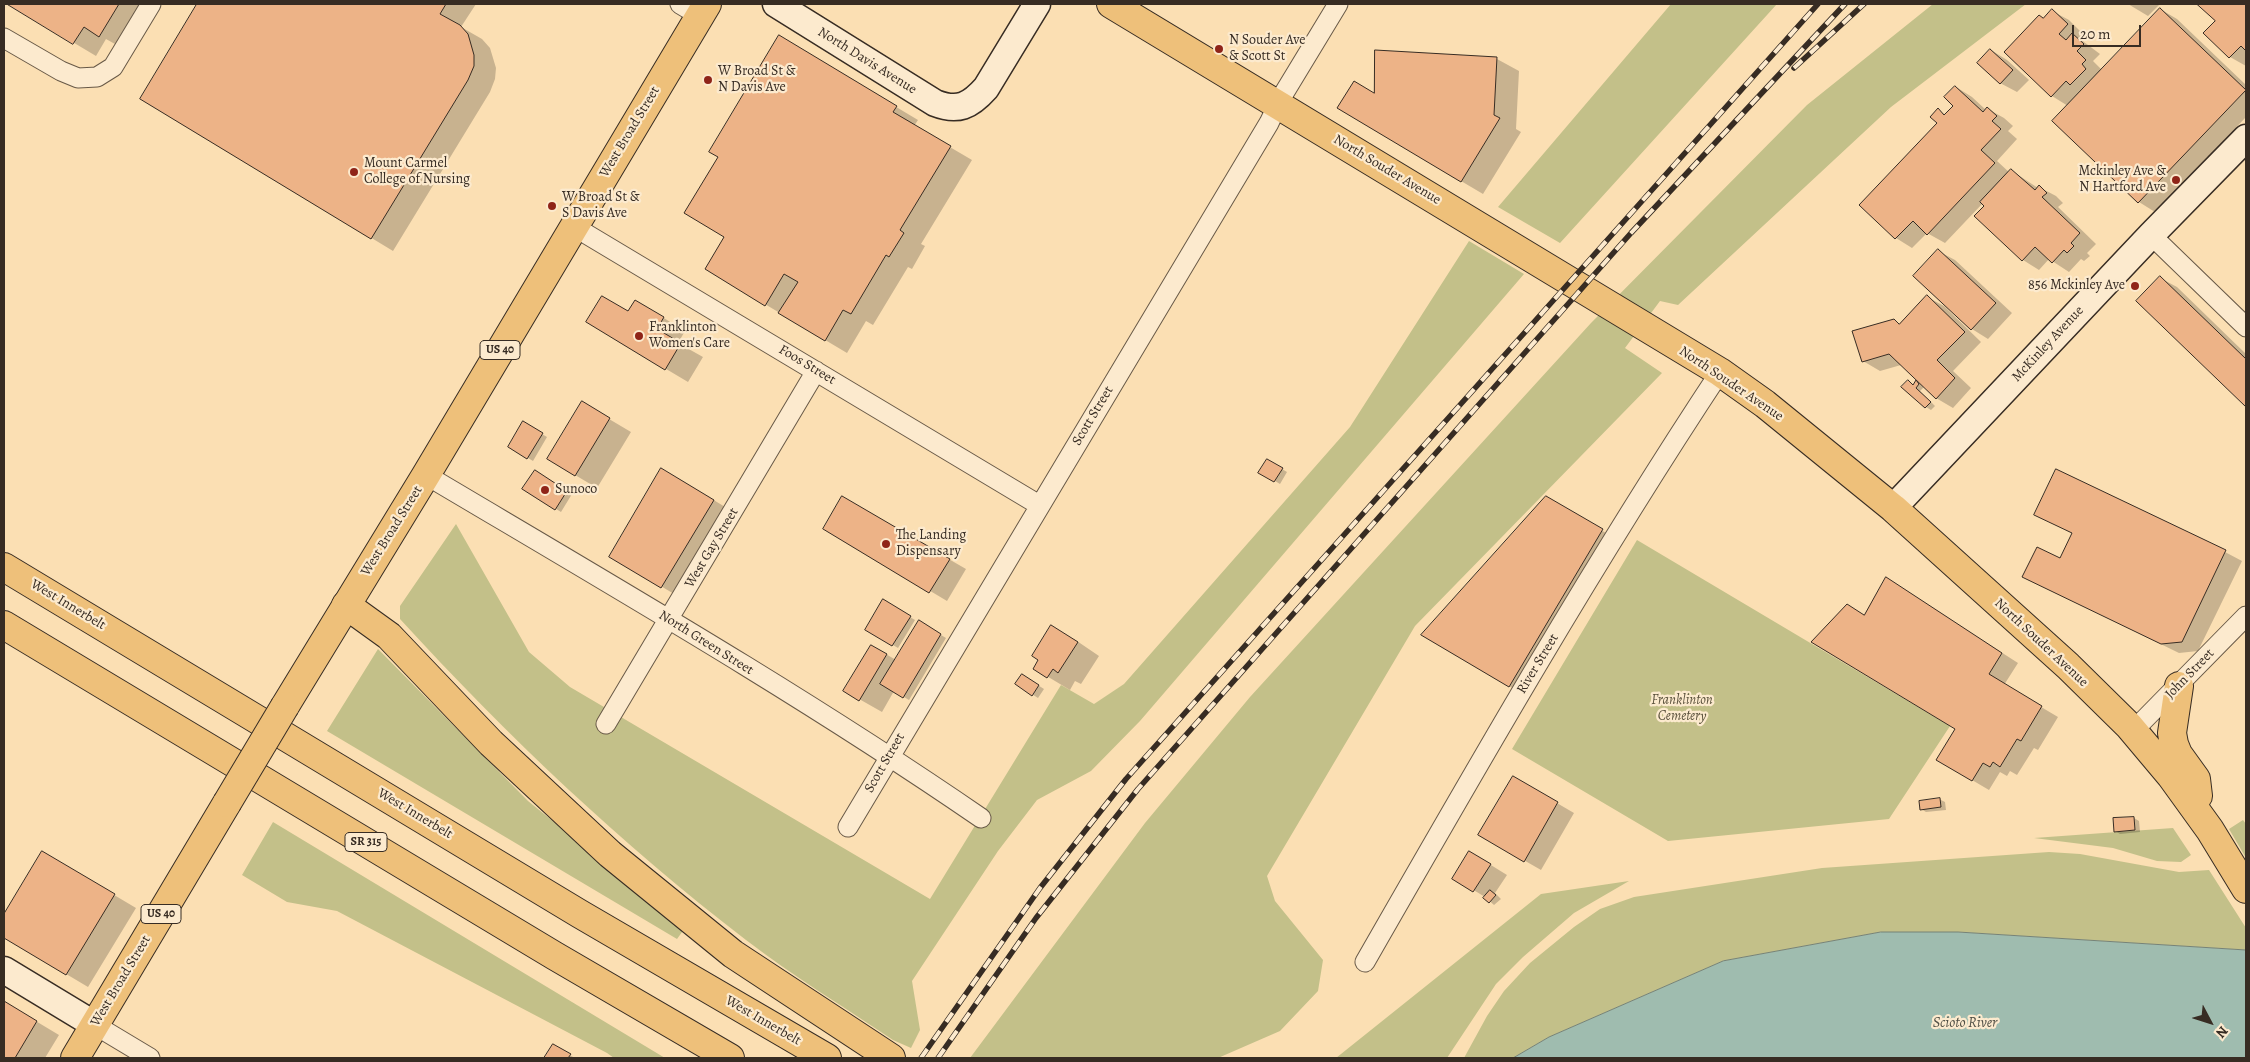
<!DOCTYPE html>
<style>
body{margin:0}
#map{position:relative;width:2250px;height:1062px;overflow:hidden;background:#fbdfb3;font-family:Alegreya,serif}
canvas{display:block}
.frame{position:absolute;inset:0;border:5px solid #372c23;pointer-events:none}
.north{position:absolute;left:2185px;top:997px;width:50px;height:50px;-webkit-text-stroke:4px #fceace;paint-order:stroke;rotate:130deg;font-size:14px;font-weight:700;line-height:20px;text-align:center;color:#372c23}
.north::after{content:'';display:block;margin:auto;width:18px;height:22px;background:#372c23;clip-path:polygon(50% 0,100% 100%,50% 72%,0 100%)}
.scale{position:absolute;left:2072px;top:25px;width:69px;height:22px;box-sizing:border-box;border:2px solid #372c23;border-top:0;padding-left:6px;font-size:15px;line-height:18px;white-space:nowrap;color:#372c23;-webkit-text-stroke:4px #fceace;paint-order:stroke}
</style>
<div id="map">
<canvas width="2250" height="1062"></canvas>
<div class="frame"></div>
<div class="north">N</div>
<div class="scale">20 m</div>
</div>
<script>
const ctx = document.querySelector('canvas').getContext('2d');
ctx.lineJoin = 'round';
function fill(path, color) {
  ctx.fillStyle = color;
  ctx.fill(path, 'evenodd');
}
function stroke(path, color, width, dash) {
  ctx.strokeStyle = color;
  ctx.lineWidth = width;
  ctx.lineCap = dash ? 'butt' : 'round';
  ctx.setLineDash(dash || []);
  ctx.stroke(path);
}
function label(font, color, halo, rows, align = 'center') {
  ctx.font = font + ' Alegreya,serif';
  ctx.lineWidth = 4.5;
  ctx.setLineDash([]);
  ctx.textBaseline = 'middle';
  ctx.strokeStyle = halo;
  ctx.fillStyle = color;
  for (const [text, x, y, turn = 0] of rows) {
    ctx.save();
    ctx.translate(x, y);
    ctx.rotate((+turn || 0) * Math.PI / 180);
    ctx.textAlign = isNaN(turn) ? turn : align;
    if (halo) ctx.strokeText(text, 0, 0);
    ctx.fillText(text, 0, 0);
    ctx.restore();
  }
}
const green = new Path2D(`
 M1671,4H1777L1560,243L1498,207Z
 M1933,4H2026L1891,107L1678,305L1660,301L1625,348L1662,373L1415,626L1267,876L1275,901L1323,960L1318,991L1280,1031L1218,1058H970L1145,823L1250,697L1591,323L1807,105Z
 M1469,241L1524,274L1140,721L1091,771L1037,800L998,851L912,981L920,1030L911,1048L893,1040C844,1007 793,976 746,940C621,844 507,736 400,619V606L456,524L529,652L570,687L930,899L1061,685L1094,704L1124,684L1350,427Z
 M1637,540L1950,726L1889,819L1668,841L1512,749Z
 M378,649L528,801L685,928L677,939L327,731Z
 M2243,820L2246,824V858L2229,829Z
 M273,822L665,1058H614L607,1053L337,911L287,902L242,875Z
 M2173,828L2191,855L2181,862L2157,861L2113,848L2034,838Z
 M2049,852L2080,854L2179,872L2209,870L2246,928V950L1958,932H1881L1723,961L1549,1037L1513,1058H1464L1487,1016L1504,991L1530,963L1574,927L1600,909L1634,897L1822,868Z
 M1629,881L1574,913L1523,957L1496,984L1447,1058H1336L1541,894Z`);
const water = new Path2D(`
 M1881,932H1958L2246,950V1058H1513L1549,1037L1723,961Z`);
const shadow = new Path2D(`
 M9,4H149L122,48L106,39L96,56Z
 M199,4H476L461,27L482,39L490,48L496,68L495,79L490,92L393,251L141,98Z
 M2128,4H2160L2148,16Z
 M2199,4H2246V66L2230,57L2205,33L2217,21Z
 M2160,9L2177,19L2246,85V117L2155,212L2139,202L2068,106L2052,96L2044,19L2052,11L2069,20L2084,35L2080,39L2100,54L2093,61L2102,70Z
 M801,50L918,120L914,126L972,160L921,244L925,246L912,269L908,267L873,325L866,321L847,353L706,269L726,236Z
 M1991,50L2007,60L2029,80L2017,92L2000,83Z
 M1497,59L1519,71L1516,129L1521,132L1483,194L1461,181L1376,95Z
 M1956,87L1972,97L1986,110L1988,109L2004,118L2013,126L2008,131L2017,139L1997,161L2010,173L2012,171L2038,188L2039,187L2056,196L2063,203L2058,207L2096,244L2087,253L2090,256L2084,261L2081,259L2069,272L2049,259L2039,270L2023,260L1976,216L1986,206L1983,203L1945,243L1927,233L1912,248L1896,238L1861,205L1938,123V110L1946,115L1955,106Z
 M1938,251L1955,260L2012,313L1988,339L1972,329Z
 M2160,278L2177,287L2246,354V405L2137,301Z
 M1927,297L1944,306L1981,342L1953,371L1971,388L1953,408L1936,398L1924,387L1920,391L1935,406L1931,410L1926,407L1903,387L1908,381L1914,385L1918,380L1901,365L1880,371L1863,361L1894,321L1901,325Z
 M636,301L685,331L678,343L703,357L688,382L587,322L629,313Z
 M582,403L631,432L597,488L548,459Z
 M523,423L547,437L533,461L510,447Z
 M1267,460L1287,472L1280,484L1260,472Z
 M535,472L572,494L561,512L524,489Z
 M684,482L735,513L684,600L611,556Z
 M843,498L966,569L947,601L825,528Z
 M1546,498L1618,540L1526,696L1509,686Z
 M2035,514L2225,552L2242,561L2198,651L2179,653L2024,577L2061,559L2073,534Z
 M1887,579L2018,663L2004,685L2058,717L2038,750L2034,748L2017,775L2010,771L2007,776L2000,772L1989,790L1938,760L1957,728L1865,616Z
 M883,601L915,620L898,648L866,629Z
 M919,622L946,638L909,700L894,691L882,712L845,691L872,646L896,660Z
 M1074,639L1099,656L1081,684L1075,681L1070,690L1035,669Z
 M1022,675L1044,689L1038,698L1016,684Z
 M1514,778L1574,813L1541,870L1480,835Z
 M1939,799L1945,802L1946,810L1926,812L1921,809Z
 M2134,818L2139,821L2140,832L2120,834L2115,831L2114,820Z
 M42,852L136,908L88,987L4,937V916Z
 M1486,862L1507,875L1495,893L1501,899L1494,905L1485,897L1454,878Z
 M4,1002L59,1035L45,1058H4Z
 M553,1046L558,1049L575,1058H546Z`);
const building = new Path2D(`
 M7,4H119L99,37L84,27L73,44Z
 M197,4H446L440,14L460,25L468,34L474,55V66L468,80L371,239L140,99Z
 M2197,4H2246V51L2241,46L2229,58L2203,33L2215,21Z
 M2160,8L2246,90L2138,203L2052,121Z
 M2052,9L2068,24L2059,34L2066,40L2072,33L2084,44L2077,51L2086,60L2082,64L2086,69L2070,85L2066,81L2051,97L2004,52L2039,15L2043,18Z
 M779,35L897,106L893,112L951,146L900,230L904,233L889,257L886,255L851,314L843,310L825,341L778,313L798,282L784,274L765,306L705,269L724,237L684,213L718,157L709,152Z
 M1990,49L2013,70L2000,84L1977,63Z
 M1375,50L1497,57L1494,115L1500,118L1461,182L1337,108L1354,81L1374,93Z
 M1955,86L1983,112L1987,107L1997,116L1992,121L2001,129L1981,150L1995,163L1927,235L1913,221L1895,239L1859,205L1937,123L1930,117L1938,108L1944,115L1953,106L1944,97Z
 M2011,169L2035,190L2039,185L2047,193L2042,197L2080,233L2071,243L2074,246L2067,253L2064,250L2052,263L2035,247L2022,261L1974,216L1984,206L1980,202Z
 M1938,249L1996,303L1971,330L1913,276Z
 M2160,276L2246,359V407L2136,301Z
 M1927,295L1965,332L1937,360L1955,378L1936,399L1889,354L1862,362L1852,331L1894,319L1899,324Z
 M602,296L628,311L635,300L664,317L657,329L681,343L665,370L586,322Z
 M1908,380L1913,385L1916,380L1919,384L1916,388L1931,402L1925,408L1901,387Z
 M582,401L610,418L575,476L547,459Z
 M523,421L543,433L527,459L508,447Z
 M1267,459L1283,468L1274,482L1258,473Z
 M661,468L714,500L661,588L609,557Z
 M2056,469L2226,550L2182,642L2161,644L2022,577L2037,547L2060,558L2072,533L2034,515Z
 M535,470L567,491L555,510L522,489Z
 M842,496L950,559L929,593L823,529Z
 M1546,496L1603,529L1509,687L1421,635Z
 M1886,577L2002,653L1989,674L2042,706L2021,741L2017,739L2000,767L1993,762L1990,767L1983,763L1972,781L1936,760L1955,729L1811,642L1847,604L1864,615Z
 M883,599L911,616L892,646L865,630Z
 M919,620L941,634L903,698L880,684Z
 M1051,625L1078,642L1058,673L1053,669L1047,678L1033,669L1038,660L1032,656Z
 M871,645L887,654L859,701L843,691Z
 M1022,674L1039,685L1032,696L1015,684Z
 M1513,776L1558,802L1524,862L1478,835Z
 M1940,798L1941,807L1920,810L1919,801Z
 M2134,817L2135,830L2114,832L2113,818Z
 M42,851L115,894L66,975L4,938V914Z
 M1469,851L1491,864L1473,892L1452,879Z
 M1490,890L1496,895L1489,903L1483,898Z
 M4,1001L37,1021L15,1058H4Z
 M553,1044L571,1054L568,1058H544Z`);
const street = new Path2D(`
 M680,4L700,16
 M4,38L61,71L78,78L97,77L113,67L151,4
 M573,226L1039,505
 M2151,235L2246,327
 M426,475C613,586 802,695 981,818
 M606,724L816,371
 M2133,731L2246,616
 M848,827L1269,123L1281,98L1338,4
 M1365,962C1479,763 1593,564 1720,372
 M95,1025L150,1058`);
const secondary = new Path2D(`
 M776,4L935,103C958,112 970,106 986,88L1037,4
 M1893,508L2151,235L2246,138
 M4,970L95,1025`);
const primary = new Path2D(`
 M1111,4L1720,372L1765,404L1893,508L2068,666L2129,726L2171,776L2210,830L2246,889
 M2179,686L2172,733L2174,744L2178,754L2196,779L2198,796
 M285,706L426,475L707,4
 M75,1058L227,803`);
const highway = new Path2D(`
 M4,567L580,914L827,1058
 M346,605L389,636L491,743L610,854L733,954L891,1058
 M4,625L555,956L730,1058`);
const rail = new Path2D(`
 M1794,68L1864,4
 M921,1058L1040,888L1126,779L1818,4
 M938,1058L1036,918L1138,789L1631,233L1845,4`);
const primaryBridge = new Path2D(`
 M227,803L285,706`);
const markers = [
 [1219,49,5,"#8f2418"],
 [708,80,5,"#8f2418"],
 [354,172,5,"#8f2418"],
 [2176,180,5,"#8f2418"],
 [552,206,5,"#8f2418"],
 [2135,286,5,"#8f2418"],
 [639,336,5,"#8f2418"],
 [545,490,5,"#8f2418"],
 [886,544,5,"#8f2418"]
];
const shields = [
 [500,350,40],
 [366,842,42],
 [161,914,40]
];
const shieldNames = [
 ["US 40",500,350],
 ["SR 315",366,842],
 ["US 40",161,914]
];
const poiNames = [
 ["N Souder Ave",1229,41],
 ["& Scott St",1229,57],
 ["W Broad St &",718,72],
 ["N Davis Ave",718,88],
 ["Mount Carmel",364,164],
 ["College of Nursing",364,180],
 ["Mckinley Ave &",2166,172,"right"],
 ["N Hartford Ave",2166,188,"right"],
 ["W Broad St &",562,198],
 ["S Davis Ave",562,214],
 ["856 Mckinley Ave",2125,286,"right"],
 ["Franklinton",649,328],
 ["Women's Care",649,344],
 ["Sunoco",555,490],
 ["The Landing",896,536],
 ["Dispensary",896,552]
];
const streetNames = [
 ["North Davis Avenue",867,61,32],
 ["West Broad Street",630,132,-59],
 ["North Souder Avenue",1387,170,31],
 ["McKinley Avenue",2048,344,-47],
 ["Foos Street",807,365,31],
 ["North Souder Avenue",1731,384,34],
 ["Scott Street",1093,416,-59],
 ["West Broad Street",392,531,-58],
 ["West Gay Street",712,548,-59],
 ["West Innerbelt",68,605,31],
 ["North Green Street",706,643,32],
 ["North Souder Avenue",2041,643,43],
 ["River Street",1538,664,-59],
 ["John Street",2190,674,-46],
 ["Scott Street",885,763,-60],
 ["West Innerbelt",415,814,31],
 ["West Broad Street",121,981,-59],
 ["West Innerbelt",763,1021,30]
];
const parkNames = [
 ["Franklinton",1682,701],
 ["Cemetery",1682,717]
];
const waterNames = [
 ["Scioto River",1965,1023]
];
fill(green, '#c3c089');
fill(water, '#9fbcaf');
stroke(water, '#758277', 1);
fill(shadow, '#0003');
fill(building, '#edb387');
stroke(building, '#372c23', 1);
stroke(street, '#685947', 21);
stroke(secondary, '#372c23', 29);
stroke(primary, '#372c23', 30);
stroke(highway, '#372c23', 30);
stroke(street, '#fceace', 19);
stroke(secondary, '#fceace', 26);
stroke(primary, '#eec07a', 28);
stroke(highway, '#eec07a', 28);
stroke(rail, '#372c23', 5.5);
stroke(rail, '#fceace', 4, [11]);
stroke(primaryBridge, '#372c23', 30, []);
stroke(primaryBridge, '#eec07a', 28);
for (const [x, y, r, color] of markers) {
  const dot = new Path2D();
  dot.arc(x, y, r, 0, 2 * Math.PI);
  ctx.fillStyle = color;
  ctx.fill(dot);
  stroke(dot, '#fceace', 2);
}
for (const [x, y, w] of shields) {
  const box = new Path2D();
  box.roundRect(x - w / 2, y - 9.5, w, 19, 4);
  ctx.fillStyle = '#fceace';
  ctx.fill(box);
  stroke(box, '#372c23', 1);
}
label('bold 12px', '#372c23', null, shieldNames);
label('14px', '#372c23', '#fceace', poiNames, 'left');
label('14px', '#372c23', '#fceace', streetNames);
label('italic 14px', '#5a513c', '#fceace', parkNames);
label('italic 15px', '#515046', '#fceace', waterNames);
</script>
